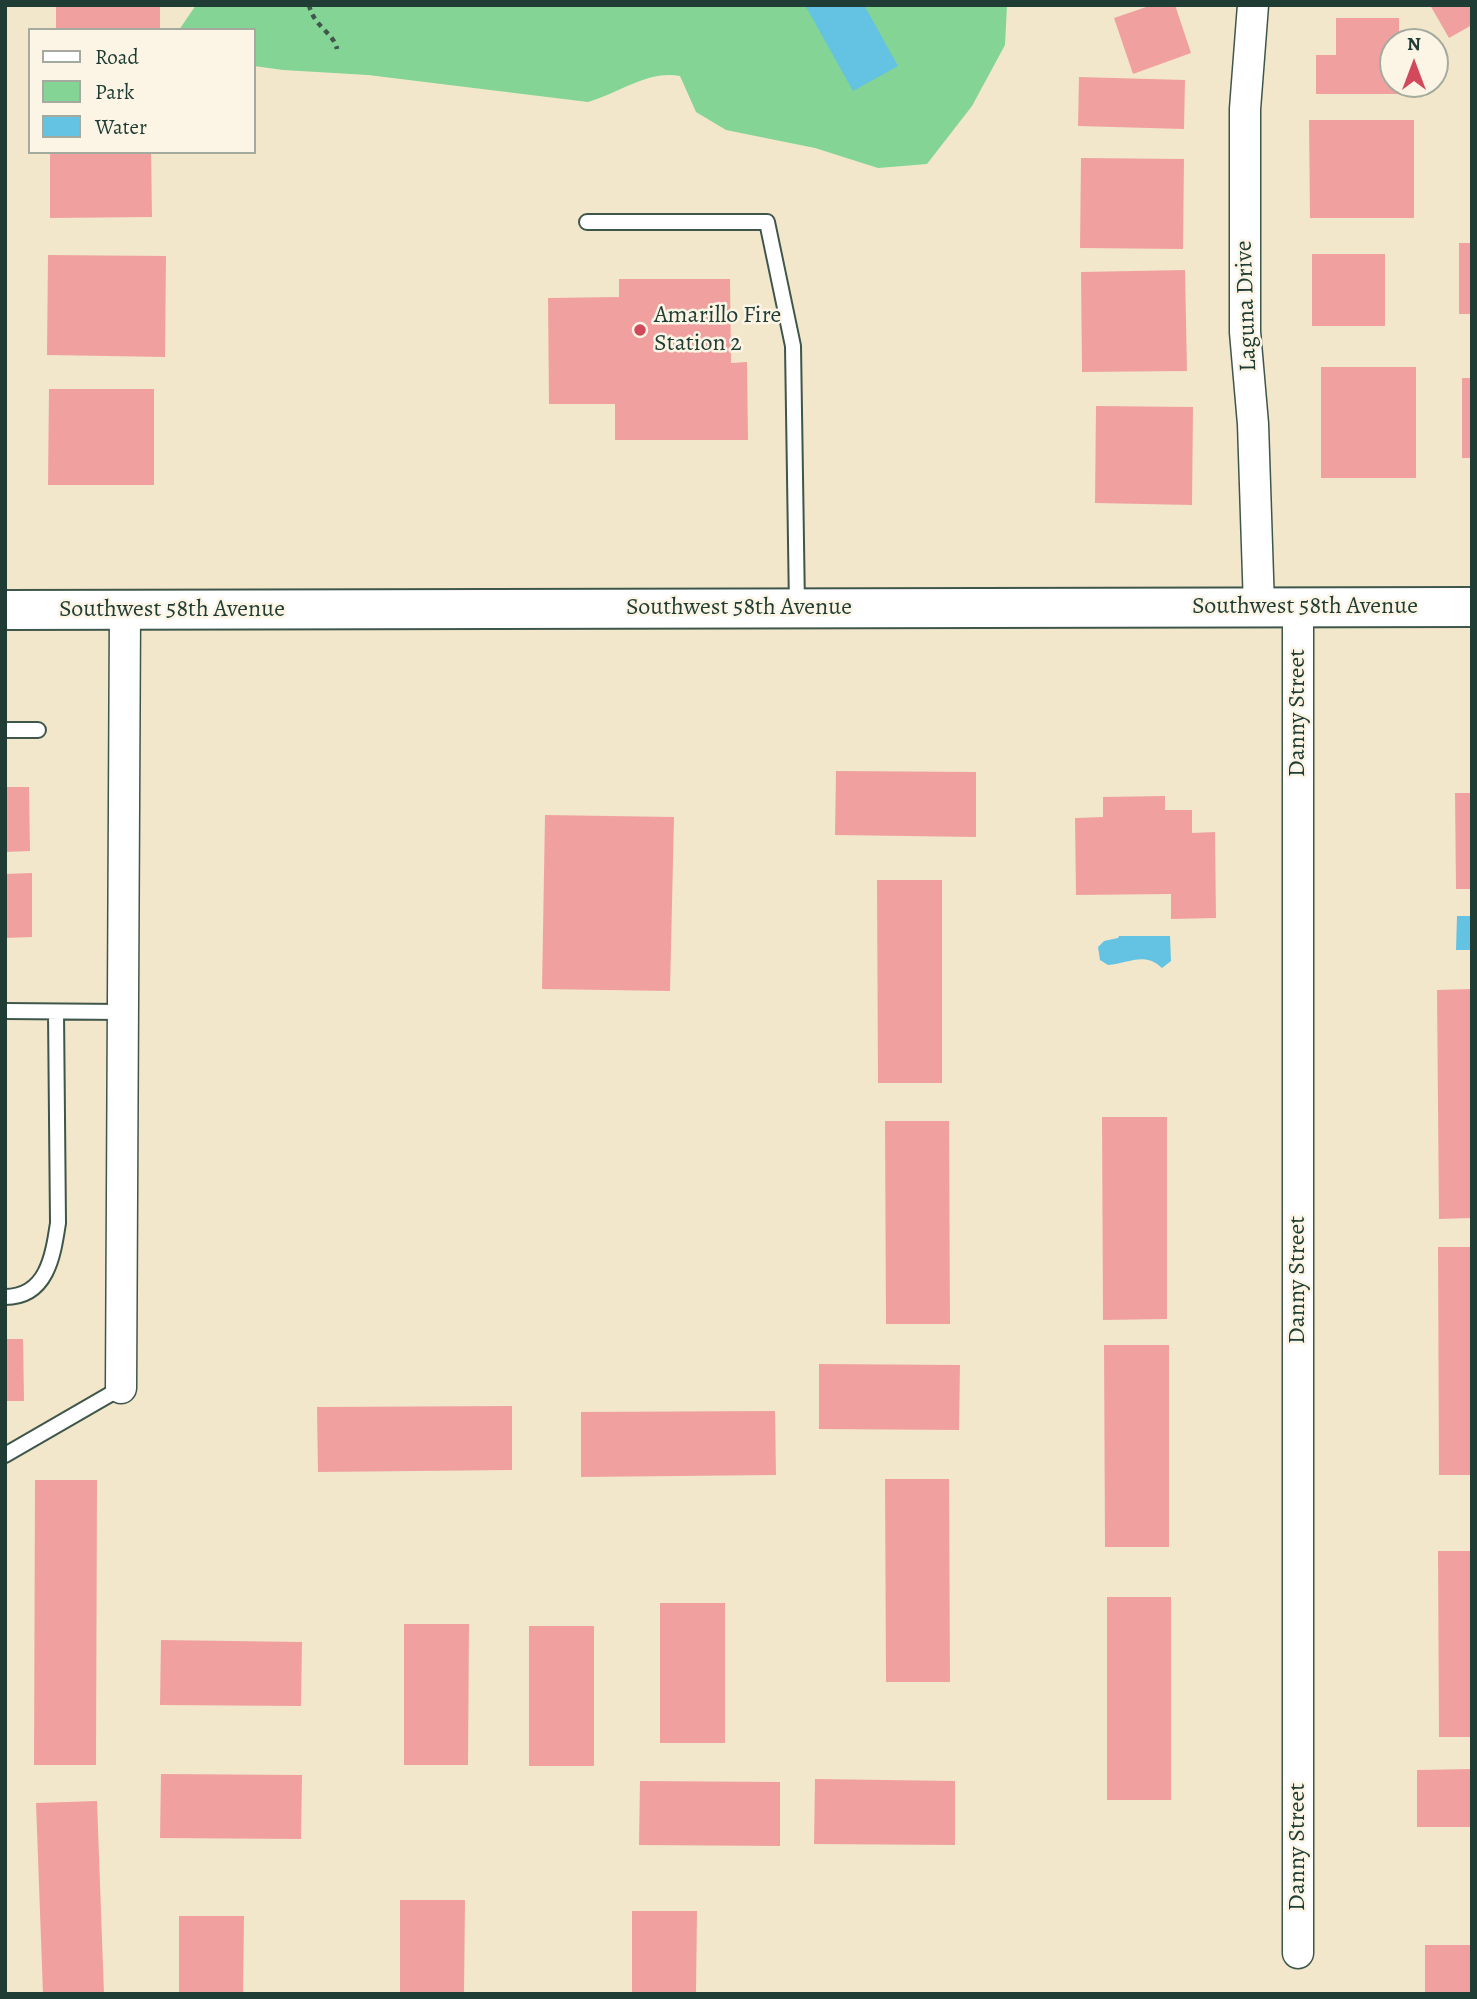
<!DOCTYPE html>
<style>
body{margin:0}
#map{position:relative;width:1477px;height:1999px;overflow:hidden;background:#f2e7cb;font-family:Alegreya,serif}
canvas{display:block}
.frame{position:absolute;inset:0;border:7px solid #1f3d34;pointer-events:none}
.legend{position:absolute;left:28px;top:28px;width:228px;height:126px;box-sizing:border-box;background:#fcf5e5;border:2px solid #a4ab9e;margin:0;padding:9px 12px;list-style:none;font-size:21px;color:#1f3d34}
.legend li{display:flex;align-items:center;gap:14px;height:35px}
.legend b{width:35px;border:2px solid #a4ab9e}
.north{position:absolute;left:1379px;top:28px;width:70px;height:70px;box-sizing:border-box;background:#fcf5e5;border:2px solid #a4ab9e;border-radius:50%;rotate:0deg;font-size:19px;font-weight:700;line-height:28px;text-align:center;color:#1f3d34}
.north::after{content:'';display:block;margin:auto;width:24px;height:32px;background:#d1495b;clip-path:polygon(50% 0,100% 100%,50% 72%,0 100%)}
</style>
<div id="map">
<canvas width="1477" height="1999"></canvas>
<div class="frame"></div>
<ul class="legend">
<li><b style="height:9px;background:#fff"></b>Road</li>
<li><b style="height:19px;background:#83d495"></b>Park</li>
<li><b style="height:19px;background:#64c3e2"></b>Water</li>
</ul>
<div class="north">N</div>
</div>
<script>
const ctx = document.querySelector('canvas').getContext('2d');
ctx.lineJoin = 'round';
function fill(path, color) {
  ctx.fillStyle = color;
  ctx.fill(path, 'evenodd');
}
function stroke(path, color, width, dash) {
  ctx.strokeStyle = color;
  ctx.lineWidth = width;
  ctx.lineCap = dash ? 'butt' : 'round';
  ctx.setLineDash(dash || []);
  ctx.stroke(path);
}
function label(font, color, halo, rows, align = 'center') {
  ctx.font = font + ' Alegreya,serif';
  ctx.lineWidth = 5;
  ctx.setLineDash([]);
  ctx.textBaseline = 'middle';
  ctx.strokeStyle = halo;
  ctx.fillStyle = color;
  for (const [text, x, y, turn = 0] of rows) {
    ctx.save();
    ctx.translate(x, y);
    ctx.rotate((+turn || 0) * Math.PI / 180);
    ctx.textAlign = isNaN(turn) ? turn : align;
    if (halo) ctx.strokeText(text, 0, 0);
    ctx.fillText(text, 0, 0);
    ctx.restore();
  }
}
const green = new Path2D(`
 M196,5H1007L1005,45L972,106L927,164L878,168L815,148L726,130L696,112L680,76C648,70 619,93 588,102L368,75L283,70L254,66V30H179Z`);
const water = new Path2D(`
 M805,5H864L898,66L853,91Z
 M1457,916H1472V950H1456Z
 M1119,936H1170L1171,961L1162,968C1144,951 1128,964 1108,965L1100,960L1098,947L1104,941L1118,938Z`);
const building = new Path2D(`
 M56,5H160V30H56Z
 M1152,5H1175L1191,53L1133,74L1114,18Z
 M1430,5H1472V25L1449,38Z
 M1336,18H1399V42H1393V84H1399V94H1316V55H1336Z
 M1079,77L1185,80L1184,129L1078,126Z
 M1309,120H1414V218H1310Z
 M50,152H151L152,217L50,218Z
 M1081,158L1184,159L1183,249L1080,248Z
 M1459,243H1472V314H1459Z
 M1312,254H1385V326H1312Z
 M48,255L166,256L165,357L47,355Z
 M1185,270L1187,371L1082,372L1081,272Z
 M619,279H730L731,363L747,362L748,440H615V404H549L548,298L619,297Z
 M1321,367H1416V478H1321Z
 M1462,378H1472V458H1462Z
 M49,389H154V485H48Z
 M1096,406L1193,407L1192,505L1095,503Z
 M836,771L976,772V837L835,835Z
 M5,787H29L30,851L5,852Z
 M1455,793H1472V889H1456Z
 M1165,796V810H1192V833L1215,832L1216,918L1171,919V894L1076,895L1075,818L1103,817V797Z
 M545,815L674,817L670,991L542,989Z
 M32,873V937L5,938V874Z
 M877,880H942V1083H878Z
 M1472,989V1218L1439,1219L1437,990Z
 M1102,1117H1167V1319L1103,1320Z
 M885,1121H949L950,1324H886Z
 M1438,1247H1472V1475H1439Z
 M5,1339H23L24,1401H5Z
 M1104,1345H1169V1547H1105Z
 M819,1364L960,1365L959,1430L819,1429Z
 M512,1406V1470L318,1472L317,1407Z
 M775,1411L776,1475L581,1477V1412Z
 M885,1479H949L950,1682H886Z
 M35,1480H97L96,1765H34Z
 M1438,1551H1472V1737H1439Z
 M1107,1597H1171V1800H1107Z
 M660,1603H725V1743H660Z
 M404,1624H469L468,1765H404Z
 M529,1626H594V1766H529Z
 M161,1640L302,1642L301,1706L160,1705Z
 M1472,1769V1827H1417V1770Z
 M161,1774L302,1775L301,1839L160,1838Z
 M815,1779L955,1781V1845L814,1844Z
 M640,1781L780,1782V1846L639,1845Z
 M97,1801L104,1994H43L36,1803Z
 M400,1900H465L464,1994H400Z
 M632,1911H697L696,1994H632Z
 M179,1916H244L243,1994H179Z
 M1425,1945H1472V1994H1425Z`);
const path = new Path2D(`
 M309,5C314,27 334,33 337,49`);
const lane = new Path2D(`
 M587,222H767L793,346L797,607
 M5,730H38
 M5,1011L123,1012
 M5,1297C47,1297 53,1256 58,1223L56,1012
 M5,1455L121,1388`);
const street = new Path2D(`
 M1253,5L1245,109V332L1253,424L1259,607
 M1298,607V1953
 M121,1388L125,610`);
const secondary = new Path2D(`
 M5,610L1472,607`);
const markers = [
 [640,330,7,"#d1495b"]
];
const streetNames = [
 ["Laguna Drive",1247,306,-92],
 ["Southwest 58th Avenue",1305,607],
 ["Southwest 58th Avenue",739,608],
 ["Southwest 58th Avenue",172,610],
 ["Danny Street",1298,713,-90],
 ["Danny Street",1298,1280,-90],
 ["Danny Street",1298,1847,-90]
];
const poiNames = [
 ["Amarillo Fire",654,316],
 ["Station 2",654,344]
];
fill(green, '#83d495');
fill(water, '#64c3e2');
fill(building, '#f0a19f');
stroke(lane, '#3f564b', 18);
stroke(street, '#3f564b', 33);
stroke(secondary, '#3f564b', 42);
stroke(path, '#3f564b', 4.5, [5, 5]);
stroke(lane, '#fff', 14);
stroke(street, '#fff', 30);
stroke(secondary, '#fff', 38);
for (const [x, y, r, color] of markers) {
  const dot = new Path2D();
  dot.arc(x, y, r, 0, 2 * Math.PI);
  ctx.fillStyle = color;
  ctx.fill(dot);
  stroke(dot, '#fcf5e5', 2.5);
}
label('24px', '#1f3d34', '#fcf5e5', streetNames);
label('24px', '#1f3d34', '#fcf5e5', poiNames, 'left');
</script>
